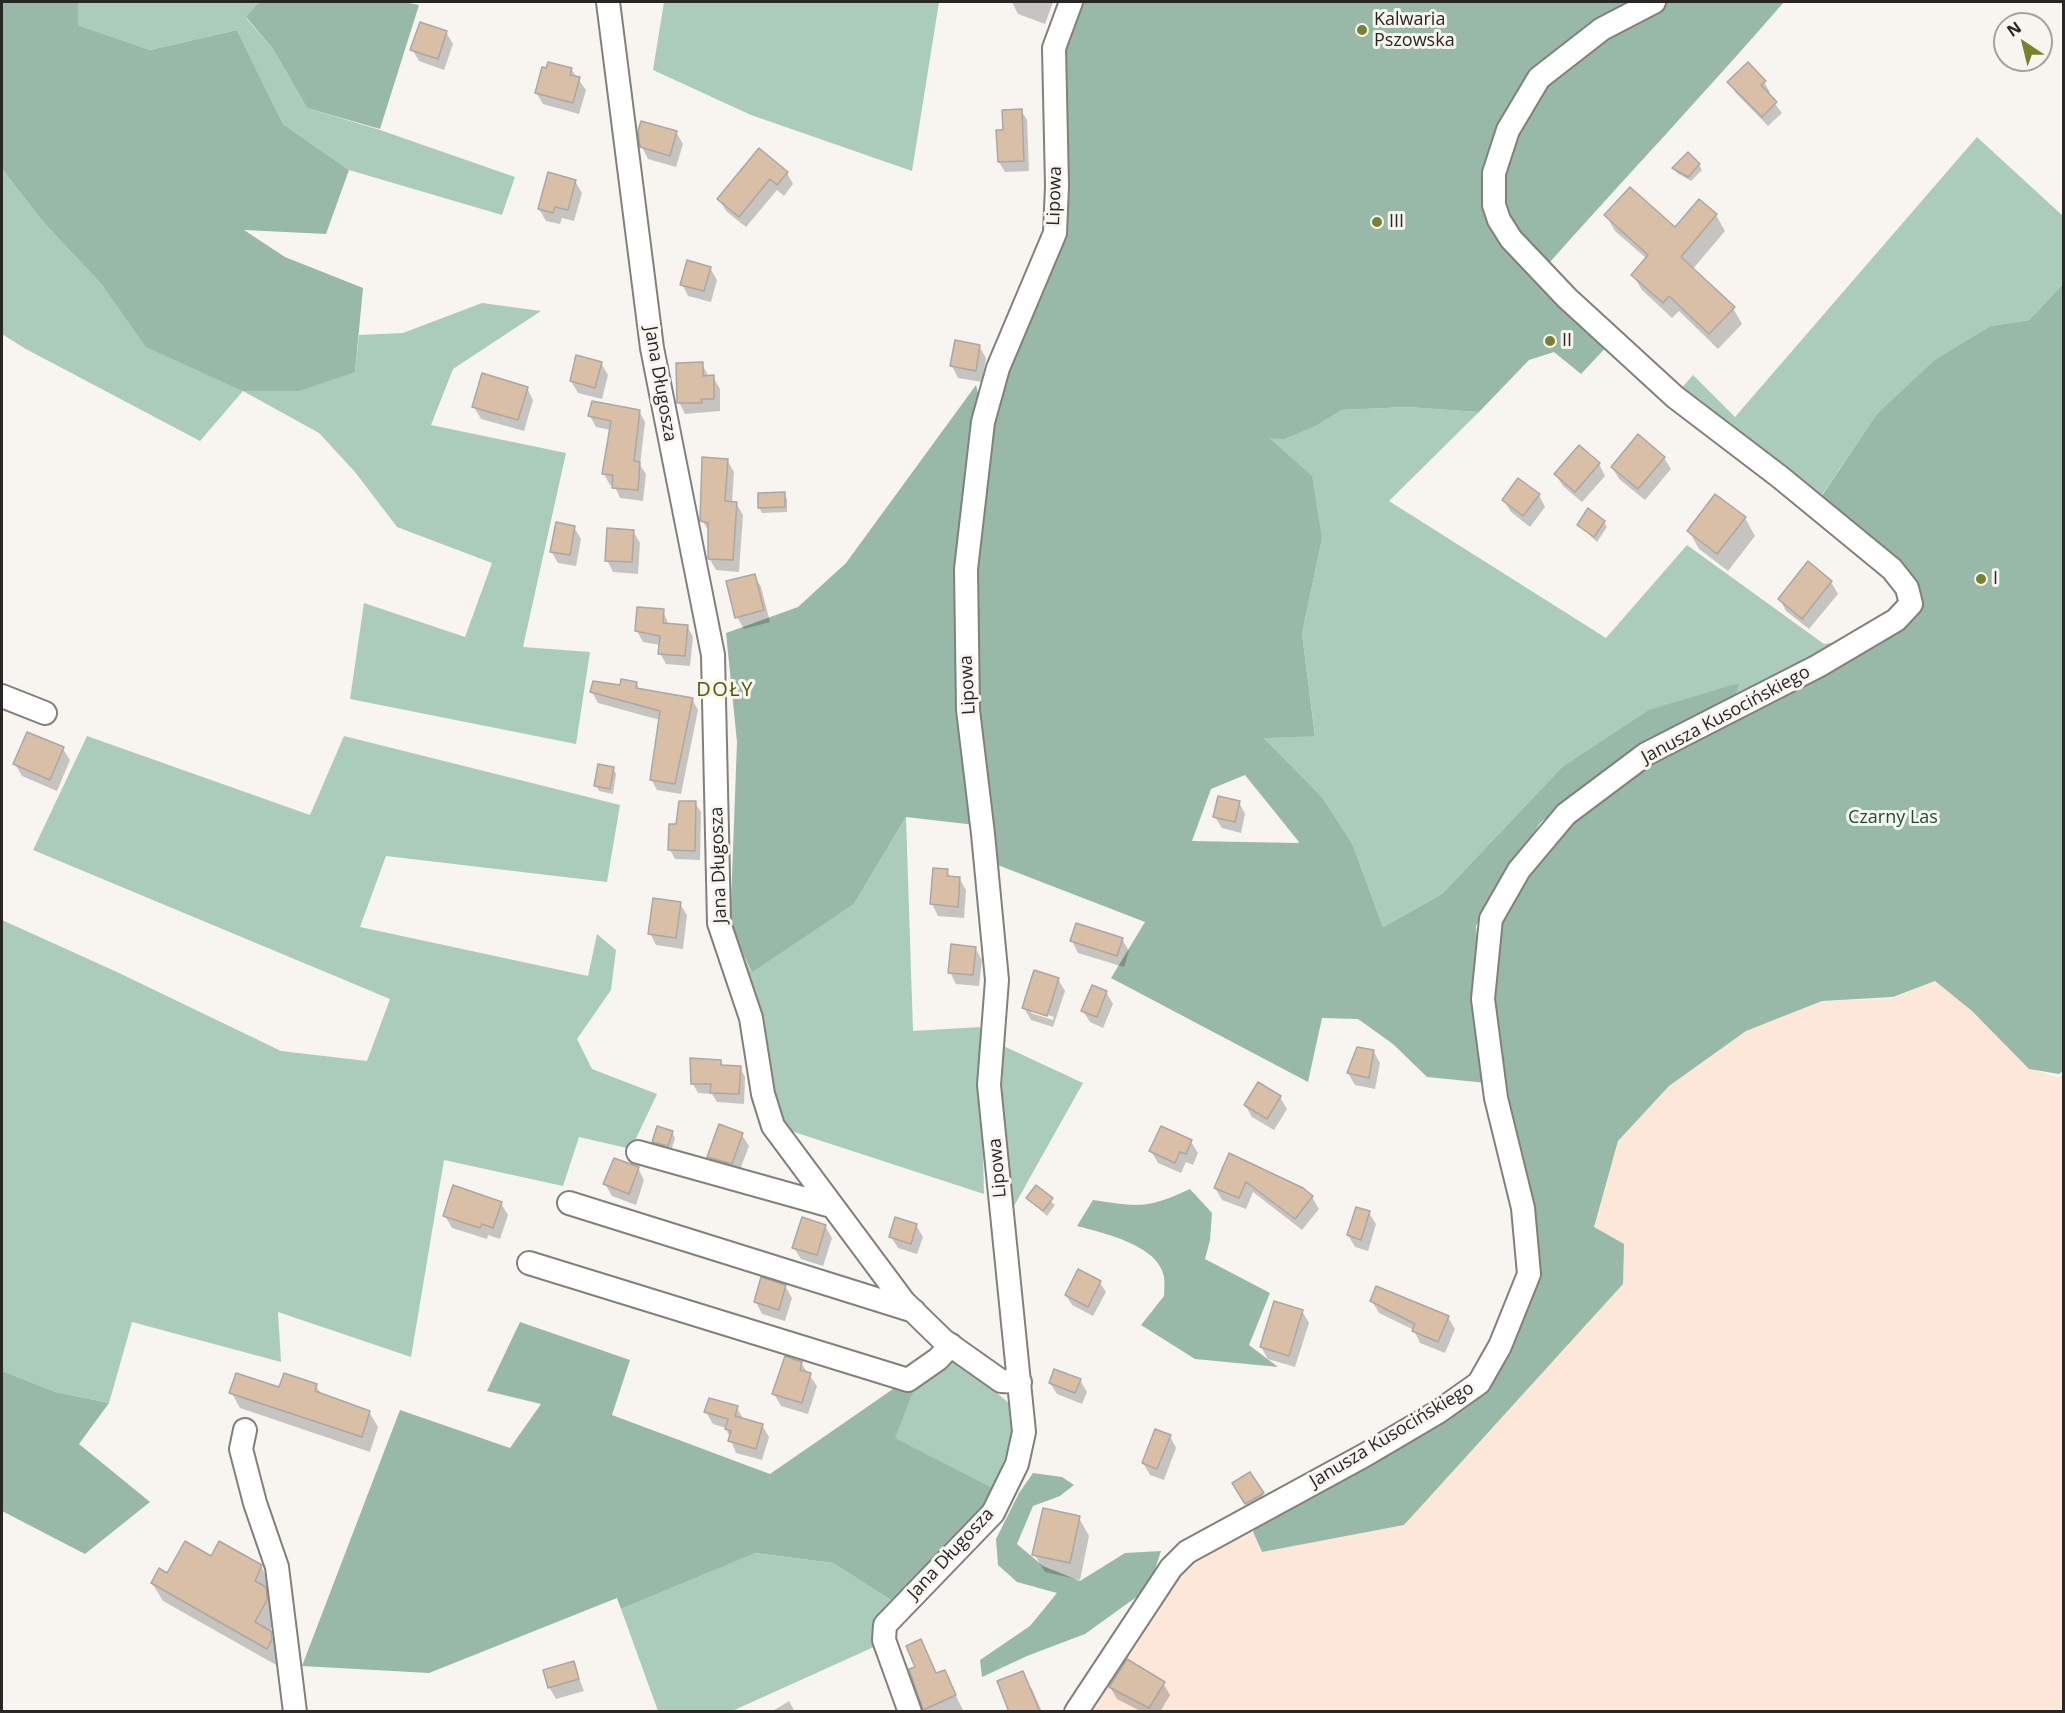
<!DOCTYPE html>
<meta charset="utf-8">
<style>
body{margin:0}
#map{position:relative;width:2065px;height:1713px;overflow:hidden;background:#f8f5f1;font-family:"Open Sans",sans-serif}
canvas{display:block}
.frame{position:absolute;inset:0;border:3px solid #282725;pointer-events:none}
.north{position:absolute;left:1993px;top:12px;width:60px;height:60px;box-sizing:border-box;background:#f8f5f1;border:2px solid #a5a39f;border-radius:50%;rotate:325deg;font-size:16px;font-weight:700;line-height:24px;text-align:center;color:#282725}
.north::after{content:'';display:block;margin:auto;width:21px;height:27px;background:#77812e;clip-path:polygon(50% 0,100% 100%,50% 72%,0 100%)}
</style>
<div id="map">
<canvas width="2065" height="1713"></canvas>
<div class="frame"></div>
<div class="north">N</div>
</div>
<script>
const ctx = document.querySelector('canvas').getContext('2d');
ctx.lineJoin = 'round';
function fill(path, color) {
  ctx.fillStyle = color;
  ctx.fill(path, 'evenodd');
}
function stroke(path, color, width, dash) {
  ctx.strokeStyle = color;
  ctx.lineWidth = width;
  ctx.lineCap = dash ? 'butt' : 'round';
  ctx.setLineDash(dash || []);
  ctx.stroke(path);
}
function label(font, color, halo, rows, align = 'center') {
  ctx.font = font + ' "Open Sans",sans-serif';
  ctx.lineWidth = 6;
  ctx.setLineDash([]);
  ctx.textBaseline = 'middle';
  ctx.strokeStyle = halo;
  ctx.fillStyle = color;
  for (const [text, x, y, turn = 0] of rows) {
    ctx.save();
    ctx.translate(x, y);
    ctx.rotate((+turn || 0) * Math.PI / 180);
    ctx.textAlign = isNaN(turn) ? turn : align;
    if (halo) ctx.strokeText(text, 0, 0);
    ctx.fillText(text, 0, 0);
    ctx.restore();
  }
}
const industrial = new Path2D(`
 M1935,981L1972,1011L2029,1068L2058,1078L2063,1073V1711L1085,1712L1123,1651L1188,1565L1228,1542L1253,1532L1261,1552L1405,1525L1594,1227L1618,1141L1669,1086L1746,1031L1822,1001L1891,999Z`);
const green = new Path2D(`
 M78,2H259L246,18L273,49L307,108L380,130L515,177L502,215L349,170L283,124L237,30L150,50L78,25Z
 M664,2H939L912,171L751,115L653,70Z
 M1977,137L2063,216V284L2029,320L1991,326L1876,415L1822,495L1679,391L1693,375L1735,417Z
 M2,169L44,223L103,286L355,372L359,335L403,333L482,303L541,311L453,369L431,425L566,453L523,647L590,652L576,744L350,699L364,603L465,637L492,563L397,527L355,472L319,433L243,391L200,441L24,348L2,334Z
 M1407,407L1479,412L1389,501L1606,638L1687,545L1824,644L1838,642L1736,695L1738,683L1561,768L1442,894L1383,927L1352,843L1322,797L1263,737L1315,735L1302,633L1322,539L1268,438L1323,421L1342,410Z
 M87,736L310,815L344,736L620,805L607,882L386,856L360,927L588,976L597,934L616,950L611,990L577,1039L592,1069L657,1094L631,1149L579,1137L563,1186L444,1160L411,1357L278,1312L281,1362L132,1322L109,1403L56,1392L2,1371V920L117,972L281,1051L367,1061L390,999L33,850Z
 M906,817L913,1031L980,1027L984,1194L791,1131L775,1106L730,929L751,971L854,904Z
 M997,1043L1083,1083L1009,1215Z
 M938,1359L960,1361L1011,1405L1016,1431L993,1488L894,1438L922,1369Z
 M754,1553L833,1563L891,1600L879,1614L876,1646L730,1712L658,1711L621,1609Z`);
const forest = new Path2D(`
 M2,2H78V25L150,50L237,30L283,124L349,170L326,234L244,230L285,257L363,288L355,372L299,391H243L146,347L103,286L44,223L2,169Z
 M259,2H404L419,5L380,129L307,108L273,49L246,17Z
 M1065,2H1784C1705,93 1622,181 1542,271L1612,341L1581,374L1554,352L1529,360L1479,412L1407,407L1342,410L1315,426L1284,439L1269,438L1312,476L1322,539L1302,633L1315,736L1264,738L1322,797L1352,843L1383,927L1442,894L1561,768L1649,710L1739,683L1736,695L1650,740L1541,822L1491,896L1476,926L1487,1083L1427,1077L1393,1044L1358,1019L1322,1018L1308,1082L1111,978L1145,922L995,864L975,656V825L906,817L854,904L752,972L730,929L737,742L726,633L798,607L846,563L976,385L979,397L966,462L965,501L1050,232ZM1245,775L1299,842L1298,843L1192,841L1211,789Z
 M2063,284V1071L2059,1074L2029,1069L1972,1011L1935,981L1893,997L1822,1001L1746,1031L1669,1086L1618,1141L1594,1227L1624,1244L1623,1284L1404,1525L1262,1552L1253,1532L1262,1519L1446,1413L1496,1378L1530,1275L1485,1000L1492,919L1519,870L1646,754L1910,604L1815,506L1876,415L1935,360L1991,326L2029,320Z
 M1190,1189L1212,1213L1210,1240L1205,1259L1270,1293L1249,1345L1278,1367L1195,1359L1141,1325L1164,1296C1164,1290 1165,1283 1164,1277C1159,1245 1103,1233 1077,1226L1093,1200C1139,1207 1147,1209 1190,1189Z
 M520,1322L630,1360L612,1415L770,1474L922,1369L895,1438L993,1488L977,1519L891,1600L833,1563L755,1553L621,1609L617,1598L429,1673L302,1666L400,1410L510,1448L541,1404L487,1391Z
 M2,1371L56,1392L109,1403L79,1444L150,1502L85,1554L2,1511Z
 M1033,1473L1062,1477L1074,1485L1060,1496L1033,1506L1017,1544L1043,1566L1080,1581L1125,1553L1161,1551L1149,1588L1085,1634L1027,1656L982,1677L980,1660L1030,1626L1057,1593L1017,1582L998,1565L996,1539L1019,1493Z`);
const shadow = new Path2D(`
 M1012,2H1053L1045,24L1018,14Z
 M446,32L453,44L444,70L419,61L412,49Z
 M571,69L586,90L579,114L543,104L536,92L547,70Z
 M1729,82H1764L1770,92L1767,94L1782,113L1768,126L1735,92Z
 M1021,110L1027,120L1029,171L1005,172L999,162L998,131H1004Z
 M676,132L683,144L676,167L648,159L642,147Z
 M760,150L787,173L793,184L784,196L777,190L746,227L726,211L719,199Z
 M1699,165L1702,170L1691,181L1677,173L1674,168Z
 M575,181L582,193L574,221L562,218L560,224L546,221L539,209Z
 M1606,215L1675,230L1716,215L1725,231L1692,270L1733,308L1742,324L1718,349L1679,311L1672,318L1642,290L1633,275L1647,259L1615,231Z
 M710,268L717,280L711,302L688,296L682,284Z
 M979,346L986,358L982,382L958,378L952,366Z
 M601,363L608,375L602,399L578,393L571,381Z
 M702,364L709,377H713L720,389V411L685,414L679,402Z
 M527,388L533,400L524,431L481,419L474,407Z
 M639,411L645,422L640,465L646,474L643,501L620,498L614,485H610L604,474L611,430L596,427L590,416Z
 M1664,458L1671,469L1645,500L1619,479L1612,467Z
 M727,460L734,472L732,503H736L743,515L739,572L716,570L709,558V532L702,520Z
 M1599,464L1605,476L1582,502L1563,486L1556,475Z
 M784,494L787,499V512L762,513L759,507Z
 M1539,495L1545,507L1530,527L1511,512L1504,501Z
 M1745,518L1755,536L1728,571L1699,549L1689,531Z
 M1604,522L1607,527L1597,542L1579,525Z
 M574,527L581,539L576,566L558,563L551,551Z
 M633,531L640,543L638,574L613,572L607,560Z
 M754,575L761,587L770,622L744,629L737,617Z
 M1831,582L1838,594L1809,629L1786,611L1780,599Z
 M663,611L669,625L687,626L693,637L690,666L666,664L660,653V645L643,642L637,631Z
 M636,683L640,690L692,699L698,710L681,794L657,790L651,779L660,720L598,703L592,692Z
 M63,749L70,760L57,791L22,776L15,764Z
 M613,768L616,774L613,794L599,791L596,786Z
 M1239,802L1245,814L1241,833L1222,828L1215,817Z
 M695,803L701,812L700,860L675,859L670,850L677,826Z
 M947,870L951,878H959L966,890L964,918L938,916L932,904Z
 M680,904L687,915L683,949L656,945L650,933Z
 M1122,939L1129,951L1124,967L1078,953L1072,941Z
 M975,948L982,960L979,986L956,984L950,972Z
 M1058,979L1065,991L1053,1027L1031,1020L1024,1008ZM1031,1010L1054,1017L1053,1020L1031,1013Z
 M1106,992L1113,1004L1103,1028L1090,1022L1083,1011Z
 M1374,1052L1380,1063L1375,1089L1355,1085L1348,1073Z
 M720,1062L723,1066L740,1067L745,1077L744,1104L717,1102L712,1094L698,1093L693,1084Z
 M1280,1097L1287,1109L1274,1130L1252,1117L1245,1105Z
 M672,1132L675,1138L671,1151L657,1147L654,1142Z
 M742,1135L749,1146L738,1175L716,1169L709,1157Z
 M1191,1142L1198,1153L1193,1165L1186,1162L1181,1173L1158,1163L1151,1151Z
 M1229,1155L1312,1197L1319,1209L1302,1230L1253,1192L1246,1209L1222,1200L1215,1188Z
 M638,1168L644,1180L636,1205L612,1196L605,1184Z
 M1036,1187L1055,1205L1047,1216L1028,1198Z
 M501,1203L508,1215L500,1239L488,1235L487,1239L452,1228L445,1216Z
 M1369,1213L1376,1224L1368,1251L1355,1247L1348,1235Z
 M916,1225L923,1237L917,1254L898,1248L891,1237Z
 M825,1226L832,1238L823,1266L801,1259L794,1248Z
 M1100,1283L1106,1292L1093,1316L1072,1305L1066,1295Z
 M785,1286L792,1298L785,1321L762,1314L756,1302Z
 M1372,1301L1448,1317L1455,1329L1445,1353L1420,1343L1414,1330L1379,1313Z
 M1302,1311L1309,1323L1295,1367L1268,1359L1261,1347Z
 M801,1363L817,1386L808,1414L781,1406L774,1394Z
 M1080,1380L1087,1392L1082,1404L1057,1394L1050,1383Z
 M316,1386L322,1395L369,1412L378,1427L370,1452L240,1408L231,1392Z
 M737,1408L744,1420L762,1425L769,1437L762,1460L736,1453L726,1428L713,1424L706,1412Z
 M1170,1436L1176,1448L1164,1480L1150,1475L1143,1463Z
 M1250,1474L1269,1505L1253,1515L1241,1495Z
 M1079,1518L1089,1536L1080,1580L1045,1572L1034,1554Z
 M220,1543L262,1568L272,1586L268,1594L275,1607L277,1618L269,1632L281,1651L282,1658L278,1666L163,1601L152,1583L211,1558Z
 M920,1641L937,1674L944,1672L964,1712H925L911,1670L917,1667Z
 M573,1663L584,1691L556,1699L549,1687Z
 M1022,1673L1033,1691L1042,1712H1011Z
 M1163,1683L1170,1695L1160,1712H1142L1117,1699L1110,1687Z
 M789,1701L795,1712H771Z`);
const building = new Path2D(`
 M420,22L447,31L438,59L410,50Z
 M548,62L572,68L570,75L580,77L573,103L535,93L542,67L546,68Z
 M1748,62L1766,81L1761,85L1777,102L1762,117L1727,82Z
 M1022,109L1024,161L998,162L996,130H1003L1002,110Z
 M641,121L677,131L670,156L640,147L638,131Z
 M759,148L788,172L777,185L770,179L739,217L717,199Z
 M1688,152L1700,164L1688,177L1672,168Z
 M548,172L576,180L568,210L555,207L553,213L538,209Z
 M1630,187L1675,227L1699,199L1717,214L1681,257L1735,307L1709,334L1669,296L1663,303L1631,275L1648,255L1604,215Z
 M687,260L711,267L704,291L680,285Z
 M955,340L980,345L976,371L950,366Z
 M576,355L602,362L595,388L570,381Z
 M703,362V376L714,375V399H701L702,403H677L676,363Z
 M482,373L528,387L518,420L472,407Z
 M592,401L640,410L634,461L640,462L638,490L612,488L613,475L602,474L611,421L588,416Z
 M1638,434L1665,457L1638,489L1611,467Z
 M1579,445L1600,463L1575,492L1554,474Z
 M702,457L728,459L725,501L737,502L733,560L708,559V523L700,521Z
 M1518,478L1540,494L1523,516L1502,500Z
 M785,492V507L758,508V493Z
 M1715,494L1746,517L1717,554L1687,531Z
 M1588,508L1605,521L1594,537L1577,525Z
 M556,522L575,526L570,555L550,552Z
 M607,528L634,530L632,562L605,561Z
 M1808,561L1832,581L1802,619L1778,599Z
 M755,574L764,610L735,618L726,581Z
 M637,607L664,609L663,623L688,625L685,656L658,654L660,636L635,631Z
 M621,679L637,682L636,688L693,698L675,784L650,780L660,711L590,692L593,681L620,685Z
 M27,732L64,747L50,780L13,764Z
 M598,764L614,767L610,789L594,786Z
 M1218,796L1240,801L1235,822L1213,817Z
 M679,801H696L695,851L668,850L669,824H676Z
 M933,868L948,869L947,876L960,877L958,907L930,904Z
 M653,898L681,902L676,938L648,934Z
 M1076,923L1123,938L1117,956L1070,941Z
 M951,944L976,947L973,975L948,973Z
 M1034,970L1059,978L1047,1016L1022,1008Z
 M1092,985L1107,991L1097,1017L1081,1011Z
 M1357,1047L1374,1050L1369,1078L1347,1073Z
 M690,1058L721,1060V1065L741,1066L739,1094L710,1093L711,1084H691Z
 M1258,1082L1281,1096L1267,1119L1244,1105Z
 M719,1124L743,1133L732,1164L707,1157Z
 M657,1126L673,1131L668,1146L652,1142Z
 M1161,1126L1192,1140L1186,1154L1180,1152L1175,1163L1149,1151Z
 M1229,1153L1303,1188L1313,1196L1295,1219L1246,1182L1239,1198L1214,1188Z
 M614,1158L639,1167L629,1194L603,1184Z
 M453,1185L502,1202L493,1228L482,1224L480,1228L443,1216Z
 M1036,1185L1053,1198L1043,1211L1026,1198Z
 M1356,1207L1370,1211L1361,1240L1347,1235Z
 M802,1217L826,1225L817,1255L792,1248Z
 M895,1217L917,1224L911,1244L889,1237Z
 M1078,1269L1101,1281L1088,1307L1065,1295Z
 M761,1277L786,1285L779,1310L754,1302Z
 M1376,1286L1449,1316L1438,1342L1412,1331L1415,1324L1370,1301Z
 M1274,1301L1303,1310L1289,1356L1260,1347Z
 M785,1356L802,1362L800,1370L811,1373L802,1403L772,1394Z
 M1054,1369L1081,1379L1075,1393L1049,1383Z
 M236,1373L279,1387L284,1373L317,1384L315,1391L370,1411L362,1437L229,1393Z
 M709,1398L738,1406L735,1416L763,1424L756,1449L728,1441L731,1431L725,1429L728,1419L704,1412Z
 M1155,1429L1171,1435L1157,1469L1142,1463Z
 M1250,1472L1264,1493L1245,1504L1232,1483Z
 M1043,1508L1080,1516L1070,1563L1032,1555Z
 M185,1541L211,1556L219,1541L262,1565L255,1581L266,1587L267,1600L255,1622L271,1631L272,1639L267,1649L151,1583L159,1568L167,1573Z
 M921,1639L936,1673L945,1670L956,1695L923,1710L909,1669L915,1667L906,1646Z
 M1127,1659L1165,1682L1149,1708L1109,1687Z
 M574,1661L579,1679L548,1688L543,1670Z
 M1023,1671L1040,1712H1009L997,1681Z`);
const minor = new Path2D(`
 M608,2L652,348L713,655L719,923L751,1018L763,1094L773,1126L904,1302L943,1340L1001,1381L1020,1382
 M2,696L45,713
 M638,1152L831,1206
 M569,1203L914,1311
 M529,1263L908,1380L938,1359L951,1345
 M245,1430L241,1449L255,1503L277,1567L295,1712
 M910,1712L884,1640L885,1625L993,1513L1017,1464L1024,1432L989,1085L997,980L983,834L968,710L966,569L983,422L998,368L1055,233L1057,186L1054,48L1071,2
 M1076,1712L1171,1568L1187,1552L1365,1455L1438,1412L1479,1383L1500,1346L1529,1274L1523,1208L1496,1098L1483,999L1491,919L1519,870L1566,814L1646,754L1818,666L1896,620L1911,604L1907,588L1892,569L1780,477L1675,397L1567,298L1511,239L1499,220L1494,205V173L1508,130L1539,78L1602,29L1654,2`);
const markers = [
 [1362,30,6,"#77812e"],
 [1377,222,6,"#77812e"],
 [1550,341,6,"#77812e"],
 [1981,579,6,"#77812e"]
];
const poiNames = [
 ["Kalwaria",1374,20],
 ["Pszowska",1374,41],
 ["III",1389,222],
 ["II",1562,341],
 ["I",1993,579]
];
const streetNames = [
 ["Lipowa",1055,196,-88],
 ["Jana Długosza",660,384,80],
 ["Lipowa",968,685,-93],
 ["Janusza Kusocińskiego",1726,715,-28],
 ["Jana Długosza",719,865,-92],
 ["Lipowa",998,1168,-95],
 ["Janusza Kusocińskiego",1392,1435,-31],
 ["Jana Długosza",951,1554,-47]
];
const parkNames = [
 ["Czarny Las",1893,818]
];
const neighbourhoodNames = [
 ["DOŁY",725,690]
];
fill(industrial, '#fce7d8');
fill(green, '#abccba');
fill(forest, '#98b9a7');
fill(shadow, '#0003');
fill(building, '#d8bfa5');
stroke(building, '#aba7a3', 1.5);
stroke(minor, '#82807c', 26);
stroke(minor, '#fff', 22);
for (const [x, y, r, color] of markers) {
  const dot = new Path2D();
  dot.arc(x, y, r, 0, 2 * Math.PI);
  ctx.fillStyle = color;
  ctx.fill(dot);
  stroke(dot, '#f8f5f1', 2);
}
label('18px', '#282725', '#f8f5f1', poiNames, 'left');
label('18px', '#282725', '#f8f5f1', streetNames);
label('18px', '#145138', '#f8f5f1', parkNames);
ctx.letterSpacing = '1.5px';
label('20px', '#515902', '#f8f5f1', neighbourhoodNames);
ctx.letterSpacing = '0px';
</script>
